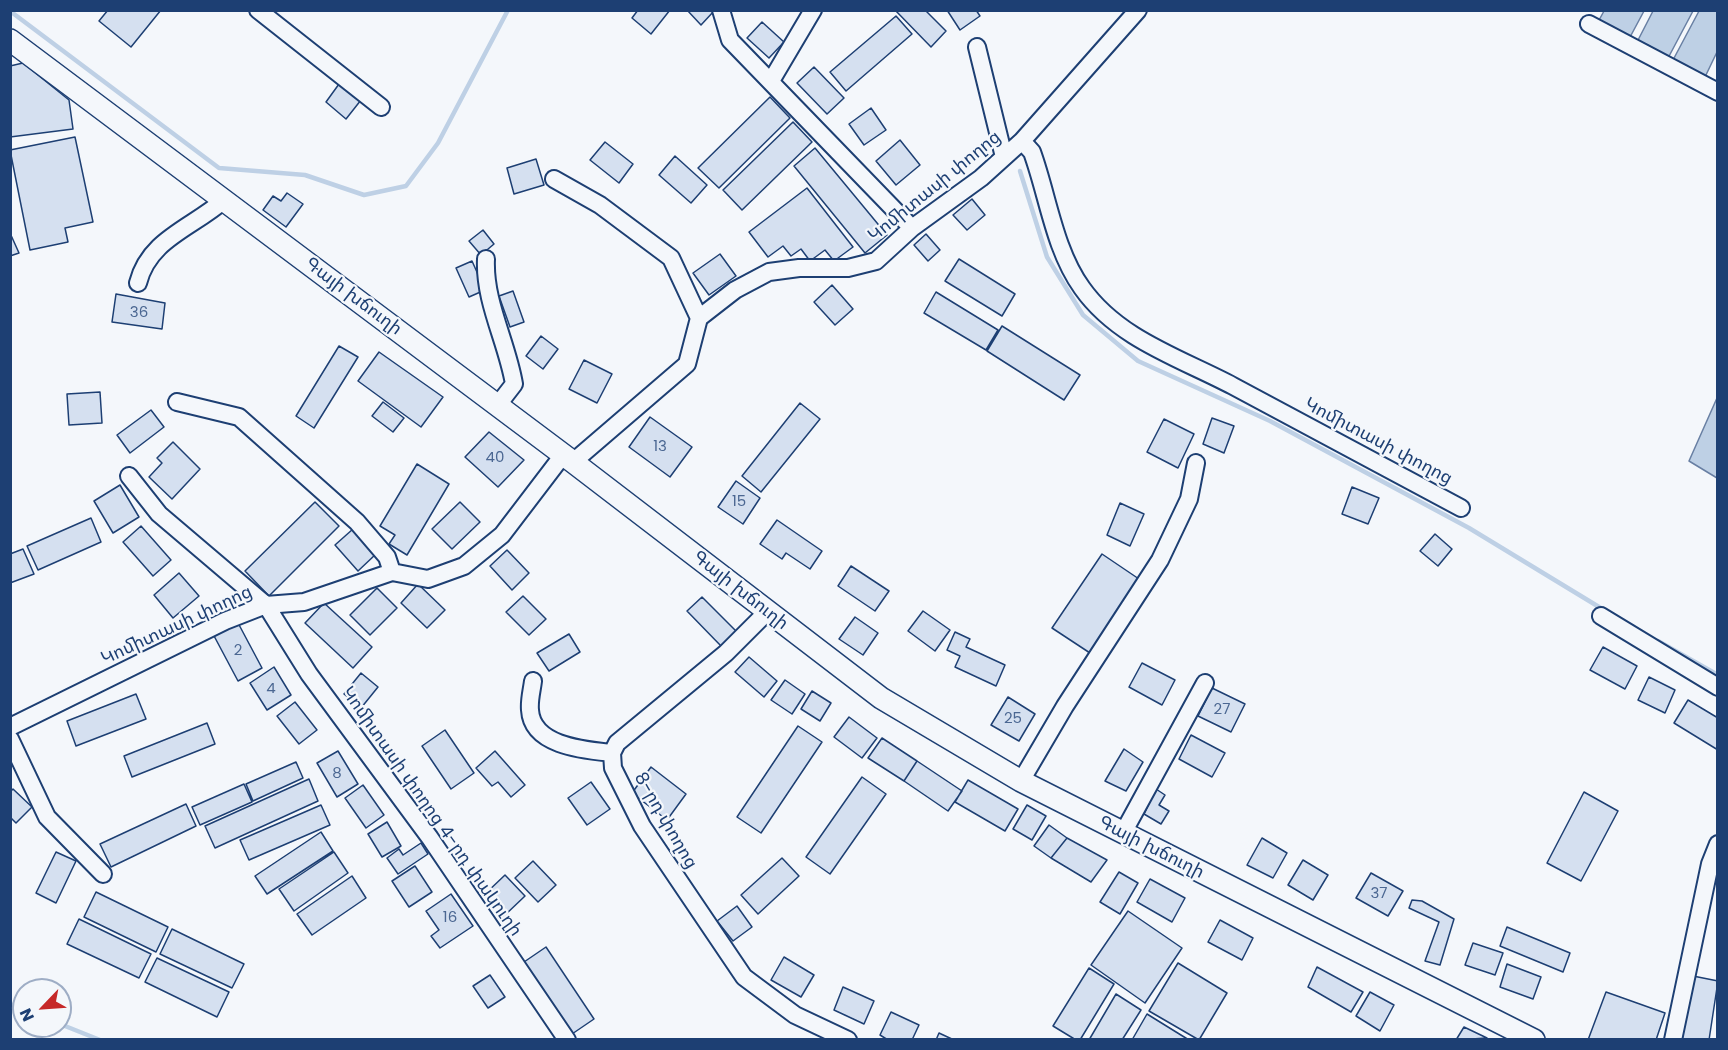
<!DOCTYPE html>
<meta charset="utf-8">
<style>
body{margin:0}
#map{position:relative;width:1728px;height:1050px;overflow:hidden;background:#f4f7fb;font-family:Poppins,sans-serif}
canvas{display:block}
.frame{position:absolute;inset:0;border:12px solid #1d3f73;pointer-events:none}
.north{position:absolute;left:12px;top:978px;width:60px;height:60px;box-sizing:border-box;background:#f4f7fb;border:2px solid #9eadc5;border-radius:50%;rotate:245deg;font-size:16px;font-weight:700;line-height:24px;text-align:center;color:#1d3f73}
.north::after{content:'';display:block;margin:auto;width:21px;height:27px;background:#c62828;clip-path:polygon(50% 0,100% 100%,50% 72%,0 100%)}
</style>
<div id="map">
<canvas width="1728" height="1050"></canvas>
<div class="frame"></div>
<div class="north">N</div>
</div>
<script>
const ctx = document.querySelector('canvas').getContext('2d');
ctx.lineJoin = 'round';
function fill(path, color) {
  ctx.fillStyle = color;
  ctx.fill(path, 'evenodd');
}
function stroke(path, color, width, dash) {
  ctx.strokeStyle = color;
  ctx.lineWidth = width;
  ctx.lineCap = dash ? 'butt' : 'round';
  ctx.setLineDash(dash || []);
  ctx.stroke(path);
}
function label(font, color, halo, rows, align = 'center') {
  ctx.font = font + ' Poppins,"Noto Sans Armenian",sans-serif';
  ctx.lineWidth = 4.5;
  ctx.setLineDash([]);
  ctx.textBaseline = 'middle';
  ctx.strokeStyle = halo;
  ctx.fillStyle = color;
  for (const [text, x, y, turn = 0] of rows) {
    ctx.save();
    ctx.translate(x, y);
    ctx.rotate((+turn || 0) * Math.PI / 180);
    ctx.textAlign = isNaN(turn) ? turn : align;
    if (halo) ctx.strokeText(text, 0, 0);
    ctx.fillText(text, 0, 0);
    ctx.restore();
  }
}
const water = new Path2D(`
 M1604,11H1644L1629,39L1598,22Z
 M1653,11H1693L1667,60L1636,44Z
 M1699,11H1717V52L1705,77L1673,60Z
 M1717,398V478L1689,461Z`);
const stream = new Path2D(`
 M10,11L219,168L305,175L364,195L406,186L438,143L508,10
 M1020,171L1047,257L1083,315L1138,361L1270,421L1469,528L1604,610
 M1658,641L1718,675
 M10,1004L24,1009
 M60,1024L100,1040`);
const building = new Path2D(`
 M108,10H161L131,47L99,21Z
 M638,10H670L651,34L632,18Z
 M687,10L714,11L701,25Z
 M895,10H925L946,31L931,47Z
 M947,10H976L980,16L960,30Z
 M896,16L912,34L846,91L830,72Z
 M762,22L784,42L769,58L747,38Z
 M23,63L69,100L73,129L10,137V66Z
 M814,67L844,98L827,114L797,83Z
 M339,84L361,100L346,119L326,102Z
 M770,97L790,118L719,188L698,168Z
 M871,108L886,130L864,145L849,124Z
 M793,122L812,142L742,210L723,190Z
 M75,137L93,222L65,228L68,242L30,250L10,150Z
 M900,140L920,165L896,185L876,161Z
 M605,142L633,164L619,183L590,160Z
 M815,148L887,235L865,253L794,166Z
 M675,156L707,185L691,203L659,175Z
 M536,159L544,185L514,194L507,168Z
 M807,188L853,247L834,261L825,250L810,261L801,249L791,256L783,246L768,257L749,232Z
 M287,193L303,204L286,227L263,210L273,196L281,201Z
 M972,199L985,215L967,230L953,215Z
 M483,230L494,244L481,255L469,241Z
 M10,233L19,253L10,256Z
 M926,234L940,250L928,261L914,245Z
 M720,254L736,276L709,295L693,273Z
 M959,259L1015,294L1002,316L945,281Z
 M472,261L485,290L469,297L456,268Z
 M832,285L853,309L835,325L814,302Z
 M513,291L524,322L510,327L499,296Z
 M936,292L998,330L986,350L924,313Z
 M116,294L165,303L162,329L112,322Z
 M1002,326L1080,375L1064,400L987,351Z
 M541,336L558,349L543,369L526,356Z
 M339,346L358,357L314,428L296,416Z
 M379,352L443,397L421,427L358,381Z
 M584,360L612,374L597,403L569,389Z
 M100,392L102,423L69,425L67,394Z
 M383,402L404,418L393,432L372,416Z
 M800,403L820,419L761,492L742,476Z
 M151,410L164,427L130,453L117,435Z
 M650,417L692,447L670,477L629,447Z
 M1212,418L1234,426L1224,453L1203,444Z
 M1164,419L1194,434L1178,468L1147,452Z
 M489,432L524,460L498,487L465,457Z
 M173,442L200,469L172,499L149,477L162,463L157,458Z
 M417,464L449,484L407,555L389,544L395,535L380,526Z
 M736,481L760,498L743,524L718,507Z
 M120,485L139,517L113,533L94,501Z
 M1352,487L1379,498L1368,524L1342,514Z
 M315,502L339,526L269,596L245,571Z
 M460,502L480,522L452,549L432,529Z
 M1120,503L1144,514L1130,546L1107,535Z
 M91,518L101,542L38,570L27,546Z
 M777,520L822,551L810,569L786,553L782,559L760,544Z
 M141,526L171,560L153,576L123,542Z
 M353,529L376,554L358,571L335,545Z
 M1435,534L1452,549L1438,566L1420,551Z
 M23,549L34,574L10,583V554Z
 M507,550L529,573L512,590L490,566Z
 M1102,554L1139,579L1090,653L1052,628Z
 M851,566L889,591L875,611L838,586Z
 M179,573L199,596L173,618L154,595Z
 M418,584L445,610L427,628L401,603Z
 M377,588L397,608L370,635L350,615Z
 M523,596L546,619L529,635L506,612Z
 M702,597L736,631L721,646L687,611Z
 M324,603L372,647L353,668L305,623Z
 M923,611L950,630L935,651L908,631Z
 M855,617L878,633L863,655L839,639Z
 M237,621L262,668L238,681L213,634Z
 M955,632L970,639L966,647L1005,665L996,686L955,667L960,656L947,650Z
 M569,634L580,652L549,671L537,653Z
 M1603,647L1637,666L1625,689L1590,670Z
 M749,657L777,681L764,697L735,672Z
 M1142,663L1175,680L1162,705L1129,687Z
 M274,667L291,695L267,710L250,683Z
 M361,673L378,687L361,708L344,694Z
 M1649,677L1675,690L1665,713L1638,700Z
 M785,680L805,694L792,714L771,700Z
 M1212,688L1245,704L1231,732L1198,716Z
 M812,691L831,703L820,721L801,709Z
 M136,694L146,719L76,746L67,721Z
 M1008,697L1035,714L1019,741L991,725Z
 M1688,700L1718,718V750L1674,723Z
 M295,702L317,730L299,744L277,716Z
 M849,717L877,738L862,758L834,737Z
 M207,723L215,744L132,777L124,756Z
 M798,726L822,742L761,833L737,817Z
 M445,730L474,773L451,789L422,746Z
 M1191,735L1225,753L1212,777L1179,759Z
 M882,738L917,761L904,781L868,758Z
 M1124,749L1143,762L1126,791L1105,781Z
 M338,751L358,784L337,797L317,763Z
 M495,751L525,785L511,797L498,782L492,786L476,768Z
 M917,761L962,791L948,811L904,781Z
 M296,762L303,778L253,801L246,784Z
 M651,767L686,794L667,820L632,793Z
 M862,777L886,794L830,874L806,857Z
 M309,779L318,801L215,848L205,826Z
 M968,780L1018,809L1005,831L955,802Z
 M591,782L610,809L587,825L568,798Z
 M244,784L252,802L200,825L192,807Z
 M363,785L384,815L366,828L345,798Z
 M13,789L32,807L16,823L10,817V792Z
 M1156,789L1165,795L1159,805L1169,811L1161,824L1144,814Z
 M1584,792L1618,811L1581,881L1547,863Z
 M186,804L196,826L111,867L100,844Z
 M321,805L330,825L249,860L240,840Z
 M1027,805L1046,816L1032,840L1013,829Z
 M387,822L401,846L382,857L368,834Z
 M1049,825L1067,838L1051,858L1034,846Z
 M321,832L333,851L267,894L255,876Z
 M1067,838L1107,860L1091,882L1051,858Z
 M1262,838L1287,853L1273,878L1247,865Z
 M421,843L428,854L398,874L387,858L399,849L403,855Z
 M56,852L76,861L56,903L36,893Z
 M334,852L348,873L294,911L279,889Z
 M782,858L799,876L758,914L741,895Z
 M1303,860L1328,875L1313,900L1288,885Z
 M533,861L556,885L538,902L515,878Z
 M415,866L432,892L409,907L392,881Z
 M1119,872L1138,883L1120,914L1100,902Z
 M1371,873L1403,891L1388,916L1356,898Z
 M505,875L525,896L504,916L484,895Z
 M352,876L366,898L312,935L297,914Z
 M1150,879L1185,898L1172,922L1137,902Z
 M96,892L168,927L156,952L84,917Z
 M451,894L473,926L440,948L431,936L439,930L426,911Z
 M1412,900L1422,901L1454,919L1440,965L1425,961L1439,922L1409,908Z
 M737,906L752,927L733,941L717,921Z
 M1128,911L1182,948L1145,1003L1091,965Z
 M79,919L151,954L139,978L67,944Z
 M1220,920L1253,938L1242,960L1208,942Z
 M1507,927L1570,953L1563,972L1500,946Z
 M172,929L244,964L232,988L160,954Z
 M1473,943L1503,953L1495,975L1465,965Z
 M546,947L594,1019L572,1034L524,962Z
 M784,957L814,975L801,997L771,980Z
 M157,958L229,992L217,1017L145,982Z
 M1178,963L1227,993L1199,1040L1149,1011Z
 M1507,964L1541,977L1533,999L1500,987Z
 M1317,967L1363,992L1351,1012L1308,987Z
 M1089,968L1114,984L1080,1040H1076L1053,1026Z
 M490,975L505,997L488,1008L473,986Z
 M1693,976L1718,981L1709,1040H1682Z
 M843,987L874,1001L864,1024L834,1010Z
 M1370,992L1394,1005L1380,1031L1356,1016Z
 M1606,992L1665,1013L1656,1040H1588Z
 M1116,994L1141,1010L1122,1040H1089Z
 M891,1012L919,1025L912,1040H888L880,1035Z
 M1147,1014L1189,1040H1132Z
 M1464,1027L1487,1038L1456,1040Z
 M939,1033L954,1040H936Z`);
const minor = new Path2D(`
 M258,10L381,107
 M721,10L730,40L912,228
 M1589,24L1718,92
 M977,47L1004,157
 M771,81L813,10
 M1022,141L1032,152C1048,196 1054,249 1082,288C1118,339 1180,358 1233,386C1309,427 1385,467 1461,508
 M554,179L600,205L671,258L699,318
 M486,259C484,302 507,342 514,384L497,406
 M138,283C149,239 192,228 224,200
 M177,402L239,417L357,522L387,557L392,572
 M573,462L687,364L699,318L735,290L769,272L799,268H848L876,261L912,228L981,178L1022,141L1138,10
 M129,476L159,514L266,605L309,674L430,838L567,1040
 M767,612L726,653L617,743L612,753L613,768L642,826L744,977L795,1015L848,1040
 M1601,616L1718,687
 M533,681C532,690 529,700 530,710C532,746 584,750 612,753
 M10,727L225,621L266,605L304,602L392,572L428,579L464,566L502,535L563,455
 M10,739L47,817L103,874
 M1021,781L1065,706L1160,560L1189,499L1196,463
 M1123,833L1205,683
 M1673,1040L1710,864L1718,844`);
const major = new Path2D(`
 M10,40L573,462L881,698L1021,781L1534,1040`);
const numberNames = [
 ["36",139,313],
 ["13",660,447],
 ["40",495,458],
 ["15",739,502],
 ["2",238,651],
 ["4",271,689],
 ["27",1222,710],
 ["25",1013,719],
 ["8",337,774],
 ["37",1379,894],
 ["16",450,918]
];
const streetNames = [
 ["Կոմիտասի փողոց",935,187,-39],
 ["Գայի խճուղի",353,297,37],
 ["Կոմիտասի փողոց",1378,442,28],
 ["Գայի խճուղի",740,591,38],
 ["Կոմիտասի փողոց",177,626,-25],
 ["Կոմիտասի փողոց 4-րդ փակուղի",431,812,55],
 ["8-րդ փողոց",665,821,60],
 ["Գայի խճուղի",1151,848,27]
];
fill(water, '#bed0e5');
stroke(water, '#687fa3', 1.5);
stroke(stream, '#bed0e5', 4.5);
fill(building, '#d5e0f0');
stroke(building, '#1d3f73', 1.5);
stroke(minor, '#1d3f73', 20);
stroke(major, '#1d3f73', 24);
stroke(minor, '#f4f7fb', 16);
stroke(major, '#f4f7fb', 21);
label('15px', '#4b6792', null, numberNames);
label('18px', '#1d3f73', '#f4f7fb', streetNames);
</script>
